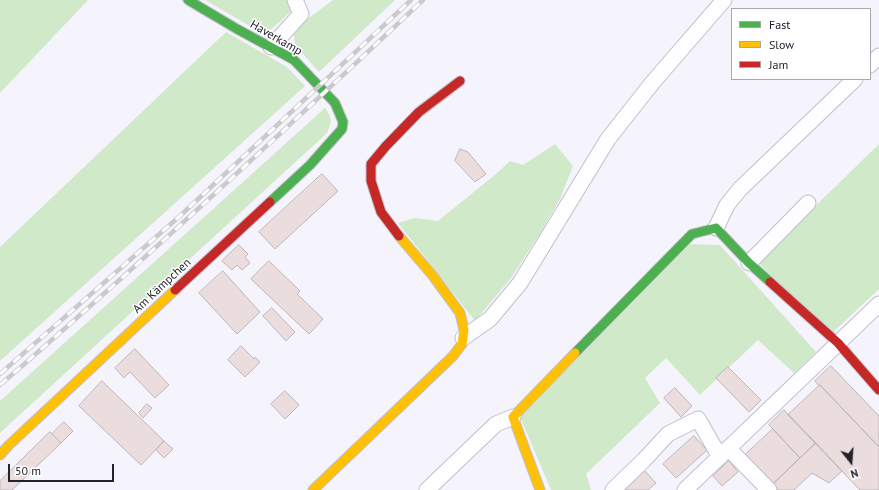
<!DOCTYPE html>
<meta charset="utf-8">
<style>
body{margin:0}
#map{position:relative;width:879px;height:490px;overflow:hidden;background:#f5f4fc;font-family:"PT Sans",sans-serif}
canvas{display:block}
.legend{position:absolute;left:731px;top:8px;width:140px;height:72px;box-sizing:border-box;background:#fff;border:1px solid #a7a7ac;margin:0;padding:5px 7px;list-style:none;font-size:12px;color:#24222f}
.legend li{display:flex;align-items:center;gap:8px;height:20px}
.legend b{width:20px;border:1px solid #a7a7ac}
.north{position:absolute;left:831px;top:442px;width:40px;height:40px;-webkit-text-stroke:3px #fff;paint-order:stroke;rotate:163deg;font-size:11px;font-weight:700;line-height:16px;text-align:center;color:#24222f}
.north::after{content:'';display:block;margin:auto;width:14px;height:18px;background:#24222f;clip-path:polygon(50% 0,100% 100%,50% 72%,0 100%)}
.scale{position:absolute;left:8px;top:464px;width:106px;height:18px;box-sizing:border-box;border:2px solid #24222f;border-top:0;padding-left:5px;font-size:12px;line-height:14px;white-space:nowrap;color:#24222f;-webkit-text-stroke:3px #fff;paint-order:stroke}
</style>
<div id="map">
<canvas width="879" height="490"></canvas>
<ul class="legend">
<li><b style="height:5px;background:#4caf50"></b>Fast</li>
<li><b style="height:5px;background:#ffc107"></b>Slow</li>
<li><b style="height:5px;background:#c62828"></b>Jam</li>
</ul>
<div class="north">N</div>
<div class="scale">50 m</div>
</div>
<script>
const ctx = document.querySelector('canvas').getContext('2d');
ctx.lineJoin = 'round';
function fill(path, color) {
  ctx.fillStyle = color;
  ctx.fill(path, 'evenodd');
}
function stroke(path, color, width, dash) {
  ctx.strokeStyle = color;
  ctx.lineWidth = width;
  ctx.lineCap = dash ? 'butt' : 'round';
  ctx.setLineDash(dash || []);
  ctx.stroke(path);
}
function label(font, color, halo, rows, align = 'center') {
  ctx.font = font + ' "PT Sans",sans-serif';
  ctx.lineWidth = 3;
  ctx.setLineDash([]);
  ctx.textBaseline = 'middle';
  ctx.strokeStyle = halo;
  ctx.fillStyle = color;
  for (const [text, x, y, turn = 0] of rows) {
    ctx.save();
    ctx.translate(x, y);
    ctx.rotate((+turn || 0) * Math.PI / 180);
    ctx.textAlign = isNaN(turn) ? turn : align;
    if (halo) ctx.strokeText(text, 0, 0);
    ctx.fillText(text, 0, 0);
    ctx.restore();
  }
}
const green = new Path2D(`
 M0,0H88L0,93Z
 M205,0H304L267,33H262Z
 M333,0H395L319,72L302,53L295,46L294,34L306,20Z
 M226,32L287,67L305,86L0,361V247Z
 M325,108C333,119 332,121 327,133L0,433V401Z
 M555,144L573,166L560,199L539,235L511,278L475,321L398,223L415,218L438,221L496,174L510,161L523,165Z
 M879,144V289L829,336L758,262Z
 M690,244L720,245L816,352L794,373L758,340L700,395L666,358L645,378L660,403L586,474L591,490H551L520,417Z`);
const building = new Path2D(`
 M460,149L468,152L486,174L475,182L455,161Z
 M322,174L338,191L275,249L259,232Z
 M239,245L248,254L245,257L250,263L242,270L237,265L232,270L222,261Z
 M269,261L300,291L297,294L323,319L309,334L251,279Z
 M223,271L260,312L237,334L199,293Z
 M272,308L295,332L286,341L263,316Z
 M241,346L254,359L255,357L260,362L245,377L228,360Z
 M135,349L169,385L155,398L130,372L124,378L115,368Z
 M831,366L879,416V447L820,385L819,386L815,381Z
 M728,367L761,400L749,412L716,378Z
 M102,381L164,441L141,465L79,406Z
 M820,385L879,447V490H860L788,415Z
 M675,388L692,406L681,417L664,398Z
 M285,391L299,405L285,419L271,404Z
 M147,404L152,408L143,418L139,413Z
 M784,410L816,443L800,458L769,425Z
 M64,422L73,431L61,443L52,434Z
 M773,429L800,458L772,485L744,456Z
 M50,432L61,443L12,490H0V481Z
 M694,436L707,450L676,478L663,464Z
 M164,441L173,449L164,458L156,450Z
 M816,443L842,471L829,483L812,473L794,490H776L772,485Z
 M729,461L738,472L722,486L713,476Z
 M644,470L656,483L648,490H622Z`);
const street = new Path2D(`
 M271,47L301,14L295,0
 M870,65L879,56
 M716,228L727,205L740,189L855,79
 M749,263L808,203
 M463,338L490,319L520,283L608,139L653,82L724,0
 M728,448L769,490
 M427,490L496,424L513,417
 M613,490L644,460L668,434L698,419L720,457
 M685,490L879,304`);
const fast = new Path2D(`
 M188,0L237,29L294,60L335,103L343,122L342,129L310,165L270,202
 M575,353L692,234L716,228L749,263L770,282`);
const slow = new Path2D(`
 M0,455L9,445L175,290
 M313,490L453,356L462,344L464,330L460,313L433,276L399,236
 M540,490L513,417L575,353`);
const jam = new Path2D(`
 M399,236L381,212L371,181V164L386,146L419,112L460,81
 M770,282L838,343L879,390
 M175,290L270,202`);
const rail = new Path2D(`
 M0,374L181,215L411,0
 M0,385C145,260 284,131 423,0`);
const streetNames = [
 ["Haverkamp",276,38,30],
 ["Am Kämpchen",162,286,-43]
];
fill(green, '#cfe9c9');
fill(building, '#ebdddd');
stroke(building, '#bdb5b7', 1);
stroke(street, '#c1bfc9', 17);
stroke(fast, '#c1bfc9', 11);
stroke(slow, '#c1bfc9', 11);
stroke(jam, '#c1bfc9', 11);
stroke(street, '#fefdff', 15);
stroke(fast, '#4caf50', 9);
stroke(slow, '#ffc107', 9);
stroke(jam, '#c62828', 9);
stroke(rail, '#cacacc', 4.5);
stroke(rail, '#fff', 3, [9]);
label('12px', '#24222f', '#fff', streetNames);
</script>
